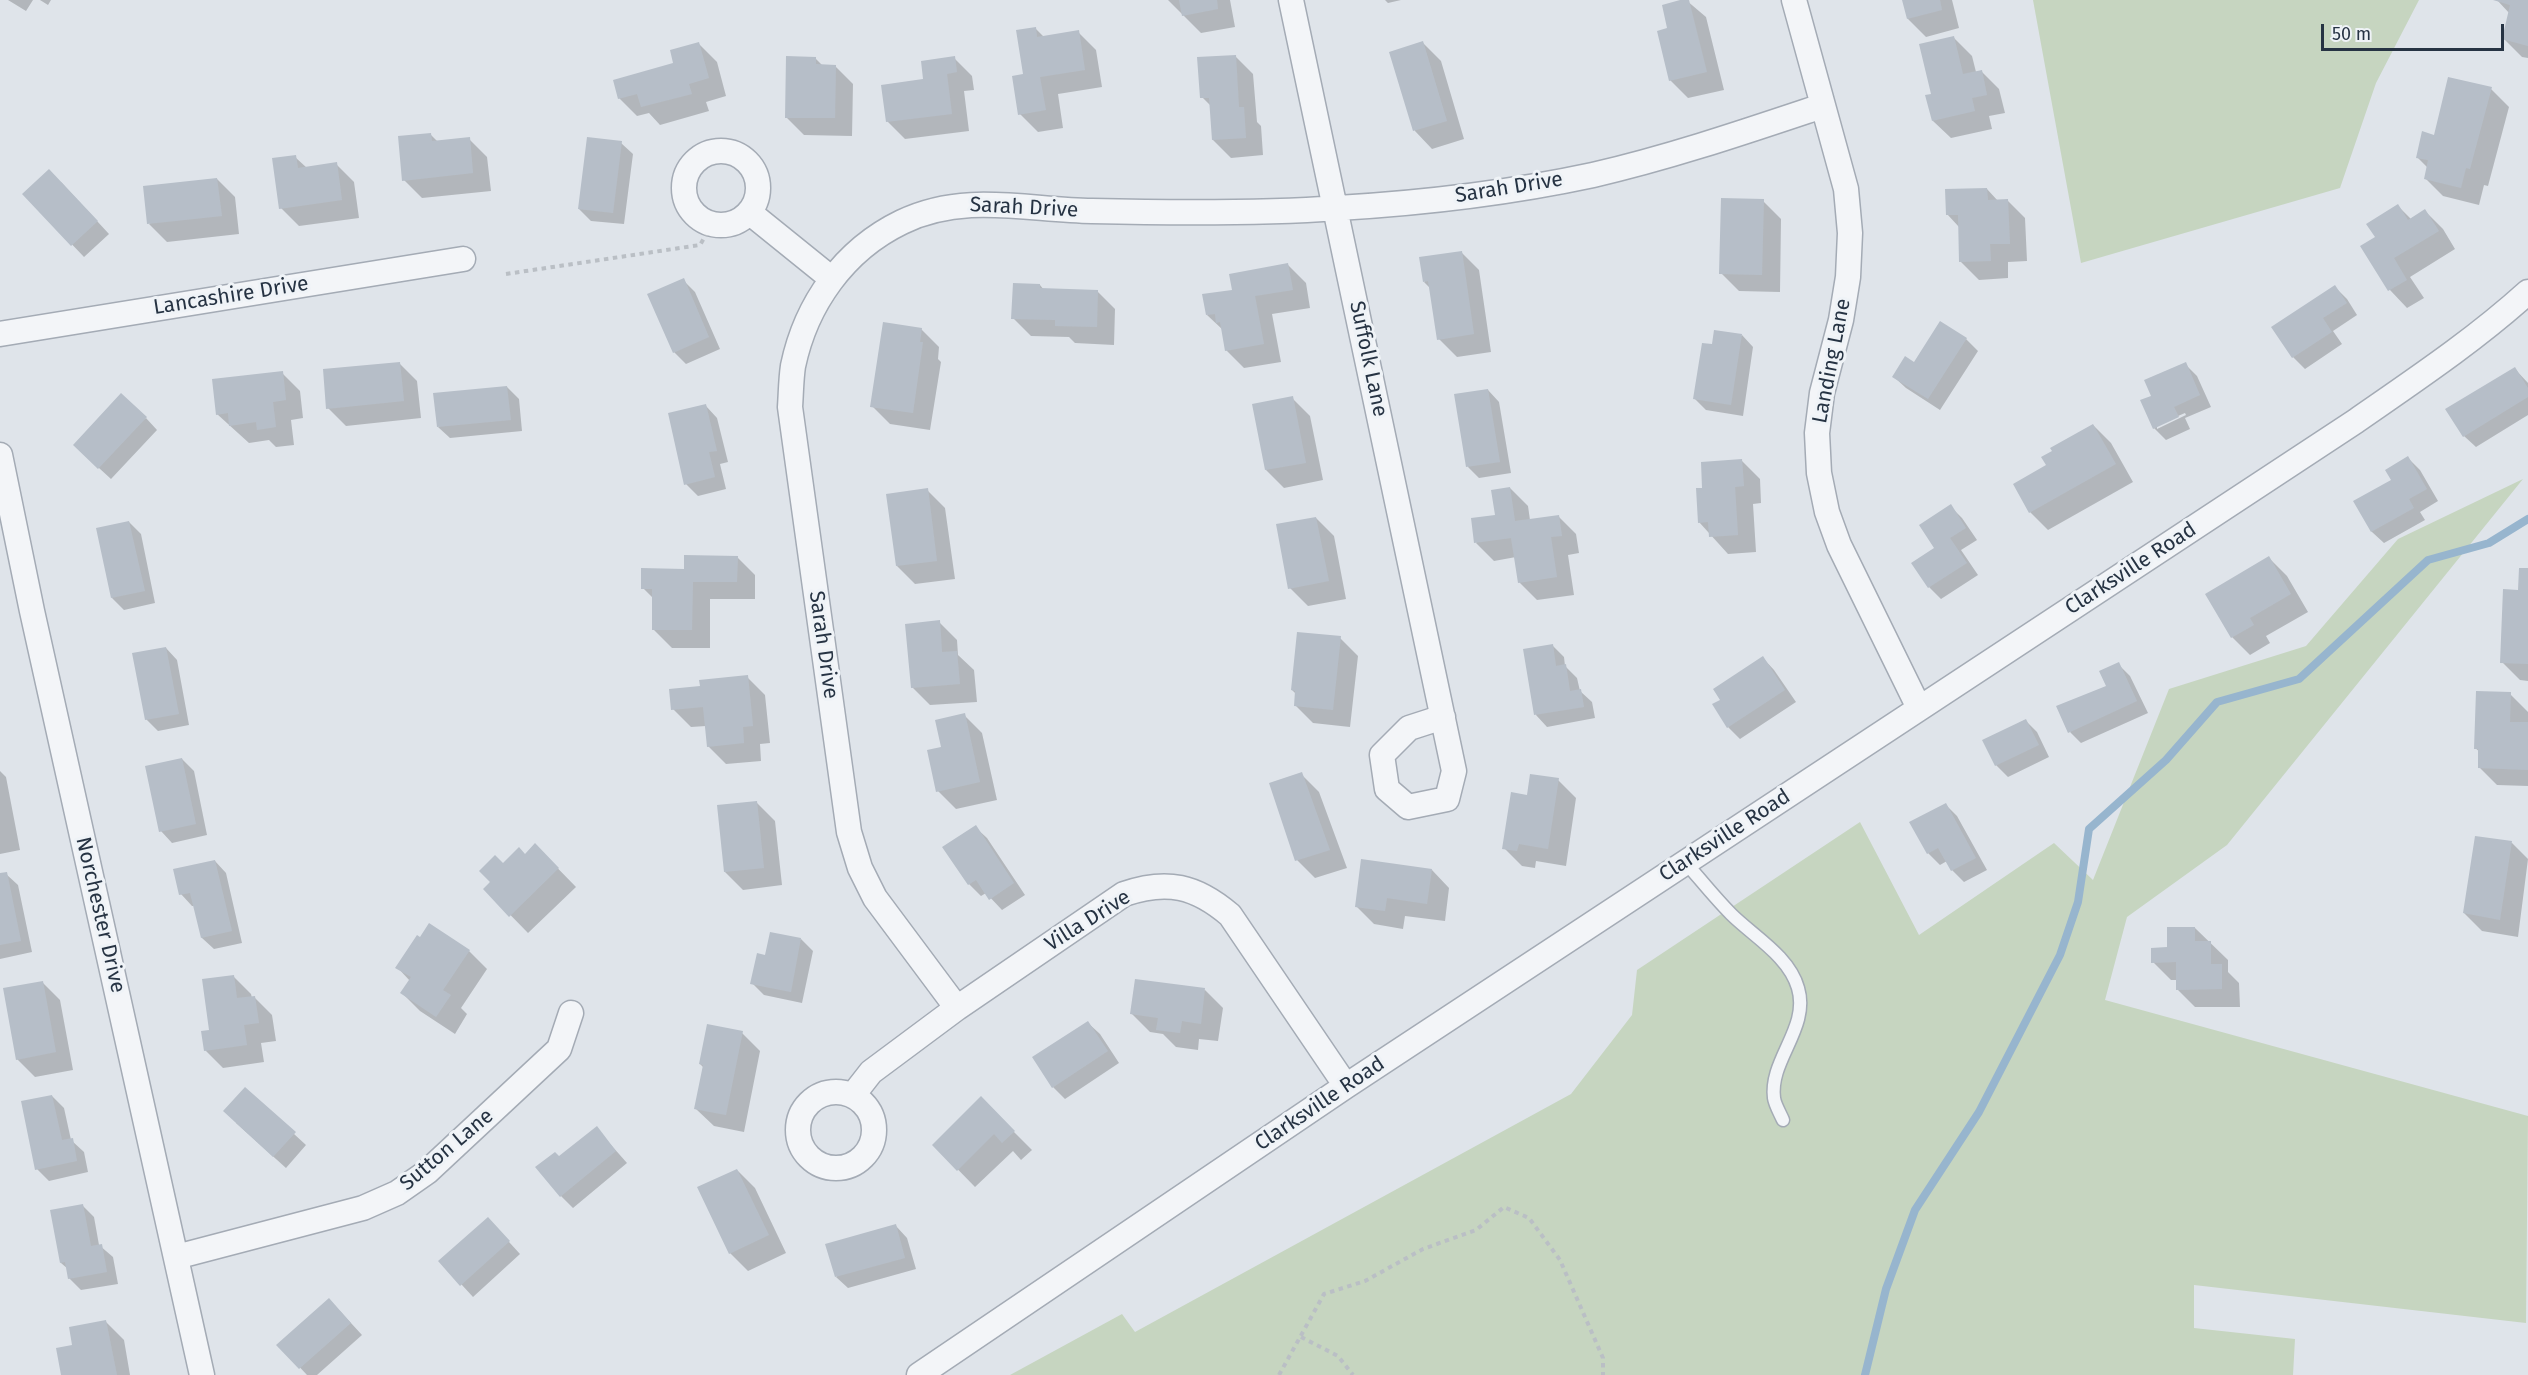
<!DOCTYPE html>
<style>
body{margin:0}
#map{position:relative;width:2528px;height:1375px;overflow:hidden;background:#dfe4ea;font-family:"Fira Sans",sans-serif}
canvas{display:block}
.scale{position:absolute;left:2321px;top:24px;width:183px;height:27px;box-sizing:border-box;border:3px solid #263343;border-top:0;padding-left:8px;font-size:18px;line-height:21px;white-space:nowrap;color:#263343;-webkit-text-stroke:4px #eff3f7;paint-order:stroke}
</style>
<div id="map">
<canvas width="2528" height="1375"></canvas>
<div class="scale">50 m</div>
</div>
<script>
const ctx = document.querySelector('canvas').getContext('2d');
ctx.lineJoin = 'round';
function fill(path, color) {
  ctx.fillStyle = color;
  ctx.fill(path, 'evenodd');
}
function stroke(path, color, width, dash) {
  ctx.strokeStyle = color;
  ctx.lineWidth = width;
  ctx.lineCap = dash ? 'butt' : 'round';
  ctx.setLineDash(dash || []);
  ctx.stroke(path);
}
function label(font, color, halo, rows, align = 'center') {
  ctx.font = font + ' "Fira Sans",sans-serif';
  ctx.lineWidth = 6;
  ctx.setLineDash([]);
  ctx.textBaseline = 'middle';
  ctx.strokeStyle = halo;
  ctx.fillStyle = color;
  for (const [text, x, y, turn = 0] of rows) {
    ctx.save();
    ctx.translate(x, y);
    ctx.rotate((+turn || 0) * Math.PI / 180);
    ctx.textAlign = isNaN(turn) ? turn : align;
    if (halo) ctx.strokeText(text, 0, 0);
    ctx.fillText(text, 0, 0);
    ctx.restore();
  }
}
const green = new Path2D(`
 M2033,0H2419L2376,83L2340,188L2081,263Z
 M2523,479L2227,845L2127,917L2105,1000L2528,1116L2526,1323L2194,1285V1328L2295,1339L2293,1375H1010L1122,1314L1135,1332L1571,1094L1632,1015L1637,970L1860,822L1919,935L2054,843L2093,880L2169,689L2306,646L2398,539Z`);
const shadow = new Path2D(`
 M8,0H33L26,11Z
 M40,0H51L48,5Z
 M1168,0H1230L1235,27L1201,33Z
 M1385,0H1401L1388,3Z
 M1686,0L1706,17L1724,90L1688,98L1670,80L1669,29Z
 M1903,0H1952L1959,28L1926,37L1908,19Z
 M2497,0H2528V58L2522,57L2504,39L2510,14Z
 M1035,28L1045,38L1078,32L1096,50L1102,87L1058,94L1063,128L1038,132L1020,114Z
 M1954,38L1972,56L1976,72L1981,71L1999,89L2005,113L1989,116L1992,129L1951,138L1933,121V95Z
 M1423,43L1441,61L1464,139L1432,149L1415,131L1391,53Z
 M699,44L717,62L726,96L706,102L709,111L660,125L649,113L637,116L619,98L675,64Z
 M1235,56L1253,74L1257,122L1261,126L1263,155L1231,158L1213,140L1211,106L1202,97Z
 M815,58L823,66H835L853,84L852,136L804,135L786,117Z
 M954,58L972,76L974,90L964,91L969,131L905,139L887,121L925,81Z
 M2491,89L2509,107L2488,186L2484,185L2479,205L2443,196L2425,178L2428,168L2417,157L2435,137Z
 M430,134L438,142L469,139L487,157L491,191L422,198L404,180Z
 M621,143L633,154L624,224L591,221L579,209Z
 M295,157L307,168L336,164L354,182L359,218L299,226L281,208Z
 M217,179L235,197L239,234L167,242L149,224Z
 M61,182L109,234L84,257L24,194Z
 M1987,189L1998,201L2007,200L2025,218L2027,261L2008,262V278L1979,280L1961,262L1959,227L1947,214Z
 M1763,201L1781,219L1780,292L1739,291L1721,273Z
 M2398,206L2411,219L2425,211L2443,229L2455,249L2410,277L2424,298L2407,308L2390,290L2362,246L2377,238Z
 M1461,252L1479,270L1491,352L1457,357L1439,339L1431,289L1424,282Z
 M1288,265L1306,283L1310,308L1272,314L1281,362L1244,368L1226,350L1223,330L1207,315L1233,291Z
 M683,280L695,292L720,349L686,364L674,352Z
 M1040,285L1044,290L1097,291L1115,309L1114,345L1075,343L1069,337L1031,336L1013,318Z
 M2335,287L2347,299L2357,315L2333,331L2342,344L2305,369L2293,357Z
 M921,329L939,347L938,359L941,362L930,430L890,424L872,406Z
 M1742,335L1753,347L1743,416L1706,410L1695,399Z
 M1966,339L1978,351L1940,410L1906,388L1894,377Z
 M399,363L417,381L421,418L346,426L328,408Z
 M2185,364L2197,376L2211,407L2185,418L2190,429L2166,440L2154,428L2153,396ZM2185,413L2186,415L2157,429V425Z
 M2515,369L2528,383V415L2476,447L2464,436Z
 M282,373L300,391L303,418L291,420L294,445L276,447L269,440L249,443L217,414Z
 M507,387L519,399L522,431L450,438L438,427Z
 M1488,390L1499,402L1511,473L1479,478L1468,467Z
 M1292,398L1310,416L1323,480L1284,488L1266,470Z
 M706,406L717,418L728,462L720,464L726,489L698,496L686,484Z
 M146,418L157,430L111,479L87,457Z
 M2093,425L2111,443L2133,482L2048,530L2030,512L2048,466Z
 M2408,458L2420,470L2438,501L2420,512L2425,520L2384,543L2372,532L2355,502L2393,480Z
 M1742,461L1760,479L1761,503L1753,504L1756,552L1728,554L1699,522L1704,489Z
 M1510,488L1528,506L1530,520L1558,516L1576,534L1579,553L1568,555L1574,595L1537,600L1519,582L1516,557L1494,561L1476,543L1497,516Z
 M927,490L945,508L955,579L915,584L897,566Z
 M1950,506L1962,518L1977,540L1961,550L1978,575L1941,599L1929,587L1913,564L1936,548Z
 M1316,518L1334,536L1346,599L1308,606L1290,588Z
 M129,522L141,534L155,603L124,610L112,598Z
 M737,557L755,575V599H710V648H672L654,630V599L643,588L686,570Z
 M2269,558L2287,576L2308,612L2266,636L2270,643L2250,655L2232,637L2207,595Z
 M2528,570V681L2520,680L2502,662Z
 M939,622L957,640L958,655L974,670L977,702L930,705L912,687Z
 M1340,638L1358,656L1350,727L1313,723L1295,705L1296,694L1292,690Z
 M1552,645L1564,657L1565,666L1577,678L1580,691L1592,702L1595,718L1547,727L1536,715Z
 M166,648L177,660L189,725L158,731L146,719Z
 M1763,658L1774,670L1796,702L1740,739L1728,727L1714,705L1722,700Z
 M2118,664L2130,676L2148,713L2081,743L2070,732L2108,686Z
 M747,677L765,695L770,743L760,744L761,761L726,764L708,746L706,726L691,727L673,709L702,688Z
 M2510,694L2528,712V786L2497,785L2479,767L2480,752L2475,748Z
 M964,715L982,733L997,800L956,809L938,791L943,748Z
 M2025,720L2037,732L2049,757L2008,777L1996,765L1984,741Z
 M182,759L194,771L207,835L172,843L161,831Z
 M0,771L6,777L20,850L0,854Z
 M1301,774L1319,792L1347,868L1315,878L1297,860Z
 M1558,780L1576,798L1566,866L1536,861L1535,868L1522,866L1504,848L1528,797Z
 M757,803L775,821L782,885L743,890L725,872Z
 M1945,804L1957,816L1987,870L1964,882L1952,870L1947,861L1940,865L1928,853Z
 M975,827L987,838L1025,895L1002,910L986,893L981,896L969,884Z
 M2476,837L2512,843L2528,859L2518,937L2482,931L2464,913Z
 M535,845L576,887L528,933L485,889L503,865L525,856Z
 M215,861L226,873L242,943L214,949L202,938L195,906H192L181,894Z
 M1432,870L1449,888L1445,921L1405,916L1403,929L1374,924L1356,906Z
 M6,874L18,885L32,952L0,959V875Z
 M2195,928L2228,960V972L2239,983L2240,1007H2195L2177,989V980H2171L2153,962Z
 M801,939L813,951L802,1003L764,995L752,983L766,957Z
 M469,951L487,969L461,1008L467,1014L455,1034L420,1011L402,993L410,981L397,967Z
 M233,976L251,994L252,998L254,997L272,1015L276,1041L261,1043L264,1062L223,1068L205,1050Z
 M42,982L60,1000L73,1070L35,1077L17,1059Z
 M1205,990L1223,1008L1218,1041L1199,1039L1198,1050L1176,1047L1163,1034L1150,1032L1132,1014Z
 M1088,1023L1100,1034L1119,1063L1065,1099L1053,1087Z
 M742,1033L760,1051L744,1132L714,1126L696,1109L704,1068L700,1064Z
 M245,1089L306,1145L286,1168L236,1123Z
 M52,1096L64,1108L71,1140L84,1152L88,1172L49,1181L37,1169Z
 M981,1099L1032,1150L1021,1160L1013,1151L975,1187L934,1145Z
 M596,1128L627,1163L573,1208L561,1196L559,1158Z
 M737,1170L755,1188L786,1253L748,1271L730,1253Z
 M82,1205L94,1217L99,1245L113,1257L118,1284L81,1290L69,1278L68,1269L61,1263L52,1211Z
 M896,1226L907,1238L916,1269L848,1288L836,1277Z
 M499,1231L520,1254L473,1297L440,1261Z
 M340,1311L362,1335L317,1375H307L279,1345Z
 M106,1322L124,1340L130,1375H63L74,1346Z`);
const stream = new Path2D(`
 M1865,1375L1886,1289L1915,1210L1979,1112L2060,955L2078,902L2089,829L2166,760L2217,702L2299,679L2428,560L2489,543L2528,519`);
const building = new Path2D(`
 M1179,0H1217L1218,9L1182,16Z
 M1680,0H1689L1707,72L1669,81L1657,31L1667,28L1662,5Z
 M1902,0H1940L1942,10L1907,19Z
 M2493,0H2528V46L2502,39L2510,5Z
 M1036,27L1037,37L1079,30L1085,70L1040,77L1046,110L1018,115L1012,76L1023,74L1016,30Z
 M1954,36L1963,74L1982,70L1987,95L1972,98L1975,111L1932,121L1925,95L1931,94L1919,44Z
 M1423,41L1447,121L1413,131L1389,52Z
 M699,42L709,78L689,84L692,94L641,107L637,94L618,99L613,80L673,63L670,50Z
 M1236,55L1239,107H1244L1246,138L1212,140L1209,98H1200L1197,57Z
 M786,56L816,57V64L836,65L835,118H785Z
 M955,56L957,72L947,74L952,114L886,122L881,85L923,79L921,61Z
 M2448,77L2492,87L2470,169L2466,168L2461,188L2424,179L2428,160L2416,158L2422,131L2434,135Z
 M431,133L432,141L470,137L473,173L402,181L398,136Z
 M587,137L622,141L613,213L578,209Z
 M296,155L298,168L337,162L342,200L279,209L272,158Z
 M49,169L98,221L71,246L22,194Z
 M217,178L222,216L147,224L143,186Z
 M1987,188L1988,200L2008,199L2010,244H1990L1991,261L1959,262L1958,215H1946L1945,189Z
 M1721,198L1764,199L1762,275L1719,274Z
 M2398,204L2408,220L2425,209L2439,231L2394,258L2407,280L2388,291L2360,246L2375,237L2366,224Z
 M1462,251L1474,334L1437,340L1428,281L1423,282L1419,257Z
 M1288,263L1293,290L1255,296L1264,344L1225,351L1220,322L1216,323L1215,314L1206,315L1202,294L1232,290L1229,274Z
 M684,278L709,337L673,353L647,294Z
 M1013,283L1040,284V288L1098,290L1097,327L1055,326V320L1011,319Z
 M2335,285L2347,303L2323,318L2332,332L2292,358L2271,327Z
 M1940,321L1967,338L1928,399L1892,377L1905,356L1914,362Z
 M883,322L922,328L920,342H923L913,413L870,407Z
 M1714,330L1742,334L1731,405L1693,399L1702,343L1712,344Z
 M400,362L404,401L326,409L323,369Z
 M2186,362L2200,395L2174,407L2179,417L2153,429L2140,400L2151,396L2144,380Z
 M2515,367L2528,388V397L2463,437L2445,409Z
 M283,371L286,400L273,402L276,427L257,430L256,422L229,426L228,413L216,415L212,379Z
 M507,386L511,420L437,427L433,393Z
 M1488,389L1500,462L1466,467L1454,394Z
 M121,393L147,417L98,469L73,445Z
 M1293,396L1306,463L1265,470L1252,404Z
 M706,404L717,451L709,452L715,477L684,485L668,413Z
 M2093,424L2116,464L2029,513L2013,484L2046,465L2041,457L2052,451L2050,448Z
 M2408,456L2427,489L2409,499L2414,508L2371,532L2353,501L2391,480L2385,470Z
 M1742,459L1744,486L1735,487L1738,535L1709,537L1708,522L1698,523L1696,488H1702L1701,462Z
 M1510,487L1515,521L1559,515L1562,536L1551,537L1557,577L1518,583L1511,538L1474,543L1471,518L1495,515L1491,490Z
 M928,488L937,561L896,566L886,494Z
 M1951,504L1966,528L1950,538L1967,563L1928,588L1911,563L1934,548L1919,525Z
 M1316,517L1329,581L1288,589L1276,524Z
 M129,521L145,591L111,598L96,528Z
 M684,555L738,556L737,582H693L692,630H652V589H641V568L684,569Z
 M2269,556L2291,594L2250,618L2254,625L2231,638L2205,594Z
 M2519,568H2528V664L2500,663L2503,589L2518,590Z
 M940,620L942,652L957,651L960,684L911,688L905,624Z
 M1297,632L1341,636L1333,710L1294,706L1295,691L1291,690Z
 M1553,644L1556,666L1566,664L1570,691L1581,689L1584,707L1534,715L1523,649Z
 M166,647L179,714L145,720L132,653Z
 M1763,656L1785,690L1727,728L1712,704L1720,700L1713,689Z
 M2119,662L2137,701L2068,733L2056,706L2106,686L2099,671Z
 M748,675L753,726L743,727L744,743L707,747L703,707L671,710L669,689L700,686L699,680Z
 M2476,691L2511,692L2510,722H2528V770L2478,768V749H2474Z
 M965,713L980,782L936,792L927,750L941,747L935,720Z
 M2026,719L2039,745L1995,766L1982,740Z
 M182,758L196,824L159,832L145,766Z
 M1302,772L1330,850L1295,861L1269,783Z
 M1530,774L1559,778L1548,849L1519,844L1517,851L1502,849L1511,792L1527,795Z
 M757,801L764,868L724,872L717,805Z
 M1946,803L1976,858L1951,871L1938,848L1927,854L1909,822Z
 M976,825L1014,883L989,900L976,880L968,885L942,847Z
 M2475,836L2512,841L2500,920L2463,913Z
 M535,843L559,868L509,917L483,889L490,882L479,871L495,855L503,863L519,847L525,854Z
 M1361,859L1432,869L1427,904L1387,898L1385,911L1355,907Z
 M215,860L232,931L201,938L190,893L179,895L173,869Z
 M7,872L21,941L0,945V873Z
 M429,923L470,950L443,990L451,995L436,1017L400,993L411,977L395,968L417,935L420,937Z
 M2167,927H2195V941H2211V964H2222V989L2176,990V962L2151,963V948L2167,947Z
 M770,932L801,938L791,992L750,984L757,953L765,955Z
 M234,975L237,998L255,996L259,1023L244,1025L247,1045L204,1051L201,1031L209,1030L202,979Z
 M1135,979L1205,988L1201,1024L1182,1021L1180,1033L1156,1030L1158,1018L1130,1014Z
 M43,981L56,1052L16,1060L3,988Z
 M1088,1021L1108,1051L1052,1088L1032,1057Z
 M707,1024L743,1031L726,1115L694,1109L703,1065L699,1064Z
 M245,1087L296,1132L273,1157L223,1111Z
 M52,1095L62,1140L73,1138L77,1161L35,1170L21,1101Z
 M981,1096L1015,1131L1002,1143L994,1134L957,1171L932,1145Z
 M597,1126L616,1151L560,1197L535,1167L555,1152L559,1156Z
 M737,1169L769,1235L729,1254L697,1187Z
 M83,1204L91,1246L102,1244L107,1272L68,1279L65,1262L60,1263L50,1210Z
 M488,1217L510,1241L460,1286L438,1261Z
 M896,1224L905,1258L835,1277L825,1244Z
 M329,1298L351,1323L299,1369L276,1345Z
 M106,1320L117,1375H61L56,1348L72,1345L69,1327Z`);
const path = new Path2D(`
 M506,274L700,245L712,224
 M1301,1337L1338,1356L1353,1375
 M1279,1375L1324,1294L1365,1281L1423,1249L1476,1230L1504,1207L1529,1218L1560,1260L1603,1358V1375`);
const lane = new Path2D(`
 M1685,862C1700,879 1715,898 1731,914C1753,936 1789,956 1798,988C1810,1028 1769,1060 1774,1098C1775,1105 1780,1113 1783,1120`);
const street = new Path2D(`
 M1291,0L1454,771L1447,799L1408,807L1387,789L1382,755L1409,728L1443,717
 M1794,0L1846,189L1850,233L1848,277L1841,320L1822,393L1817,433L1819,473L1827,512L1839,545L1919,708
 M684 188a37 37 0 1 1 74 0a37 37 0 1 1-74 0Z
 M749,212L832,279
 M0,334L463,259
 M0,455L32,611L202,1375
 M957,1008L875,898L860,868L849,832L790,407C791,393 791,379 793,366C806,304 844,250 902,222C964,192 1027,210 1092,211C1173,213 1256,214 1338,208C1423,203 1509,193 1593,175C1671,157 1747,131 1822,106
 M798 1130a38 38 0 1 1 76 0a38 38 0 1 1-76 0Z
 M853,1095L871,1072L957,1008L1124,894C1167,879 1196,886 1230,915L1346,1086
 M176,1257L363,1208L397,1193L427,1172L559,1049L571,1013
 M919,1375L1346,1086L2356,421C2415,380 2475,340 2528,292`);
const streetNames = [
 ["Sarah Drive",1509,188,-9],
 ["Sarah Drive",1024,208,3],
 ["Lancashire Drive",231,296,-9],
 ["Suffolk Lane",1368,359,78],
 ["Landing Lane",1832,361,-79],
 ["Clarksville Road",2131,569,-33],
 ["Sarah Drive",823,645,82],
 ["Clarksville Road",1725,836,-33],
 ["Norchester Drive",100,915,77],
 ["Villa Drive",1088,921,-32],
 ["Clarksville Road",1320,1104,-34],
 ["Sutton Lane",447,1150,-40]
];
fill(green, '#c6d5c0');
fill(shadow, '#0003');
stroke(stream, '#97b5ce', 8);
fill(building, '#b6bec8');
stroke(lane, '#a4abb5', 15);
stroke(street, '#a4abb5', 27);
stroke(path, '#babfc5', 4, [4.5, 4.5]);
stroke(lane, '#f3f5f8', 12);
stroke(street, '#f3f5f8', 24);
label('21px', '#263343', '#eff3f7', streetNames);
</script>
